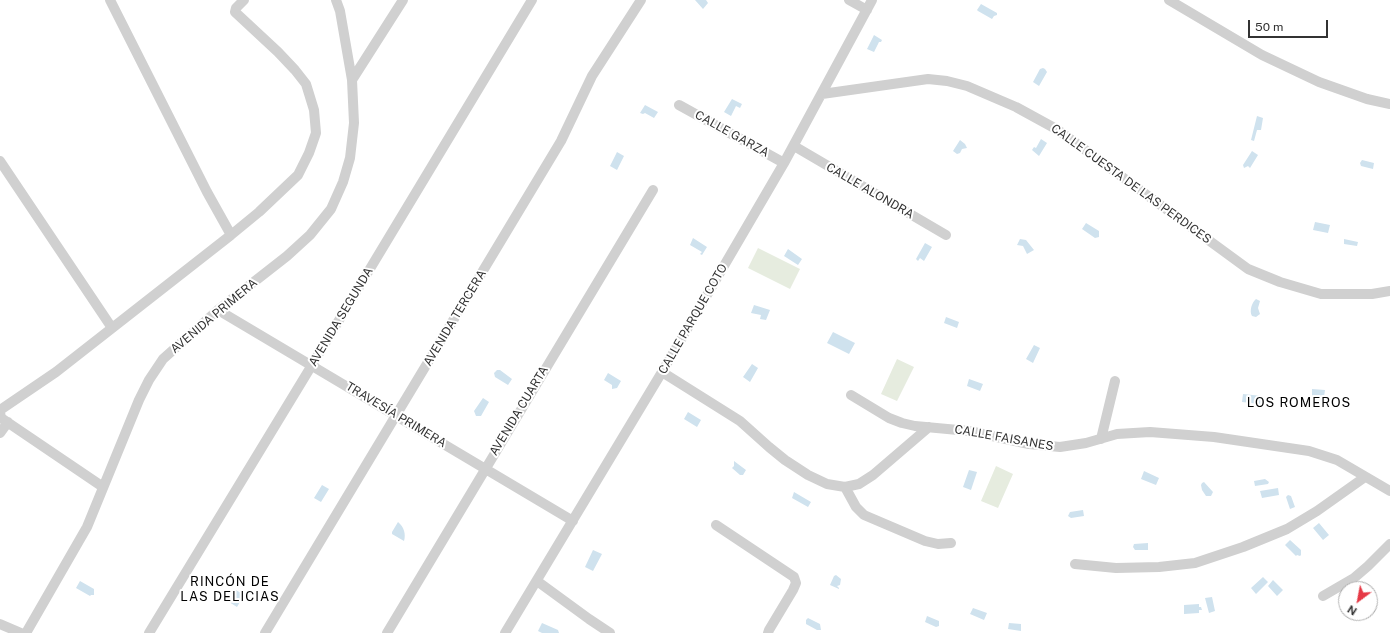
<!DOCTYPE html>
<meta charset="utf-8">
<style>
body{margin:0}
#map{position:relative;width:1390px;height:633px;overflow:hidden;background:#fff;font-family:"Public Sans",sans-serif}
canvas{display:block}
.north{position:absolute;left:1338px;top:581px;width:40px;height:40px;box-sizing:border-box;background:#fff;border:1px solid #adadad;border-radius:50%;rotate:212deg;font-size:11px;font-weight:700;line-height:16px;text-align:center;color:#333}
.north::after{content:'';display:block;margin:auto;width:14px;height:18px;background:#e63946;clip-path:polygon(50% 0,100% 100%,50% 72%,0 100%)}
.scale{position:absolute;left:1248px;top:20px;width:80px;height:18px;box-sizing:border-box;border:2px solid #333;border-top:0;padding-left:5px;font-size:12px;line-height:14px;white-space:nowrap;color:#333;-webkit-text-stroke:3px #fff;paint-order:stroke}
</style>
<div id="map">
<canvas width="1390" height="633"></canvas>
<div class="north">N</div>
<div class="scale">50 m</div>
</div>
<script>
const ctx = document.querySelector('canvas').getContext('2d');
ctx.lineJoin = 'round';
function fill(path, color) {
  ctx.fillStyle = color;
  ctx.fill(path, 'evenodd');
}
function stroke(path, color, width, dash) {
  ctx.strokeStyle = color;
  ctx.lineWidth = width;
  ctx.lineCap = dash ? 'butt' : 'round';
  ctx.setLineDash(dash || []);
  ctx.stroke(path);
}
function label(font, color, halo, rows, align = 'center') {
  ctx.font = font + ' "Public Sans",sans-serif';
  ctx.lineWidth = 4;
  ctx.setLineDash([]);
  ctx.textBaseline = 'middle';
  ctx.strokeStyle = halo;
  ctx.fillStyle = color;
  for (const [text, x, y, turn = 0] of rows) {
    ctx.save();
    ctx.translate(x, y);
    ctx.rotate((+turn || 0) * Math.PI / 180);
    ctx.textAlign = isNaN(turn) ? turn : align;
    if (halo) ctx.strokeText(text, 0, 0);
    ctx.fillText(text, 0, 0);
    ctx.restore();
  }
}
const green = new Path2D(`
 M758,248L800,269L790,289L748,268Z
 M897,359L914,367L897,401L881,394Z
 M996,466L1013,474L998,508L981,501Z`);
const water = new Path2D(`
 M695,0H706L708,3L703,9Z
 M981,4L997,13V15L994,16L992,19L978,11L977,10Z
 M874,35L882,40L881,42H879L874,52L867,49Z
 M1043,68L1045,69L1047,72L1039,86L1033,82L1040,69Z
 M732,99L742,104L740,108L736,106L731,116L724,112Z
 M645,105L658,112L654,118L645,113L643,114L640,113Z
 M1257,116L1263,118L1261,130H1257L1254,141L1251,140Z
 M1041,139L1047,143L1039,156L1032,150L1034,147L1036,148Z
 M960,140L965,144L967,148L962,149L960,153L957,154L953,151Z
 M1252,151L1258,155L1250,168L1248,166L1244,168L1243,165Z
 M617,152L624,156L617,170L610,166Z
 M1362,160L1374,163L1373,169L1361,166L1360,163Z
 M1315,222L1330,225L1328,233L1313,230Z
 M1086,223L1099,231V237L1095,238L1082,229Z
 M693,238L707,247L702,255L700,254L702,252L690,245Z
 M1020,239L1026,240L1034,250L1027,254L1023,246L1017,245Z
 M1344,239L1358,242L1357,246L1344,244Z
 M925,243L932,247L924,261L920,258L918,261L916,259Z
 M788,249L802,259L798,265L784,256Z
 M1256,299L1260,301L1258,308L1260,314L1256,317L1252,316C1249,311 1252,302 1256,299Z
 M754,305L770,310L766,320L760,319L761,315L751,313Z
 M946,317L959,322L957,328L944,323Z
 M833,332L855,343L849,354L827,343Z
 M1034,345L1040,348L1033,363L1026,359Z
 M752,364L758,368L750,382L743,377Z
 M497,370H500L512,379L508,385L495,377L494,373Z
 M608,373L621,381L617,388L612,389V385L604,380Z
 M969,379L983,384L980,391L967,386Z
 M1312,389L1325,390L1324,397L1312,396Z
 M1243,394L1262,396L1260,404L1242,402Z
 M483,398L489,402L481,416H476L474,411Z
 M688,412L701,420L697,427L684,419Z
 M734,461L746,470L743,475H740L732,468L734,466Z
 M969,470L977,472L971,490L963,487Z
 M1144,471L1159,478L1156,485L1141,479Z
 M1265,479L1269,482L1268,484L1255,486L1254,481Z
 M1204,482L1213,492L1211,496H1206L1202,490L1201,485L1202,483Z
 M322,485L329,489L321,502L314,498Z
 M1278,488L1279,495L1262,498L1260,491Z
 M794,492L811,502L808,507L792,498Z
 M1288,495L1291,496L1295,507L1290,509L1286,497Z
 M1083,510L1084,516L1071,518L1068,516L1070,512Z
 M398,522C404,527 406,534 404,541L392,534V532Z
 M1319,523L1329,535L1323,540L1313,528Z
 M1290,540L1301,550V555L1300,556L1297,555L1296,556L1285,545Z
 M1148,543V550H1135L1133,547L1134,544Z
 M593,550L602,554L593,571L585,567Z
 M836,575L841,579L840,585L837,586L839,588V589L830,585L834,576Z
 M1263,577L1268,582L1256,594L1251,588Z
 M1273,580L1283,590L1277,596L1268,586Z
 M80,581L94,589V595H91L90,596L76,588Z
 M236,590L244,595L237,607L229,602Z
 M1212,597L1215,611L1209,613L1205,598Z
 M1199,604V607H1201L1202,610H1199V613L1184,614V605Z
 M973,608L987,613L984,620L970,614Z
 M927,616L939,621V626L936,627L925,622Z
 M808,618L820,624L821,630H817L806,624V620Z
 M542,623L558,630L559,633H542L538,631Z
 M1009,623L1021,624V631L1008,629Z`);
const minor = new Path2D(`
 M110,0L207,192L231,235
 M849,0L867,10
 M1169,0L1262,55L1319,82L1367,99L1390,104
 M352,80L403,0
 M822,94L928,79L947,81L967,86L1016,107L1058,130L1248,269L1280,282L1321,294H1372L1390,291
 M679,105L784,163
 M794,146L946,235
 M0,161L112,328
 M218,310L573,521
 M662,372L740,421L769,447L785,460L808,475L827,484L845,487L859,484L873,475L929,427
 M851,395L889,418L902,423L915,426L969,431L1029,444L1060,447L1086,443L1117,434L1150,432L1214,437L1309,451L1337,460L1390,491
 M0,410L56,372L231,235L259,212L298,175L309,153L316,133L314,110L306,84L295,70L278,52L235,12L236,8L244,0
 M0,412L1,418L103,487
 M0,433L8,422
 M1101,439L1115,381
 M845,487L856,507L864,515L925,541L938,544L951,543
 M716,525L794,577L796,583L793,590L769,630L768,633
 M1075,564L1116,568L1159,567L1195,563L1243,547L1287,529L1317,511L1365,477
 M537,581L589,619L610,633
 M1323,596L1354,578L1368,566L1390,544
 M0,624L21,633
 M26,633L87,527L139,400L149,380L163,359L218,310L287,256L310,235L331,209L343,182L350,158L354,123L352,80L340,11L336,0
 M149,633L312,365L532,0
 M265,633L561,141L592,76L641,0
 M387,633L653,190
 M505,633L662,372L784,163L872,0`);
const streetNames = [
 ["CALLE GARZA",732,134,29],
 ["CALLE CUESTA DE LAS PERDICES",1131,184,36],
 ["CALLE ALONDRA",870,191,30],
 ["AVENIDA PRIMERA",214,316,-40],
 ["AVENIDA SEGUNDA",341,317,-59],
 ["AVENIDA TERCERA",455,318,-59],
 ["CALLE PARQUE COTO",693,319,-60],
 ["AVENIDA CUARTA",519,411,-59],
 ["TRAVESÍA PRIMERA",396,415,31],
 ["CALLE FAISANES",1004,438,10]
];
const neighbourhoodNames = [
 ["LOS ROMEROS",1299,403],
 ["RINCÓN DE",230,582],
 ["LAS DELICIAS",230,597]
];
fill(green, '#e6ecdf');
fill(water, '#cfe2ee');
stroke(minor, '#d0d0d0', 10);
label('12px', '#333', '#fff', streetNames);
ctx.letterSpacing = '1px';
label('13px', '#000', '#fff', neighbourhoodNames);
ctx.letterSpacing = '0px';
</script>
